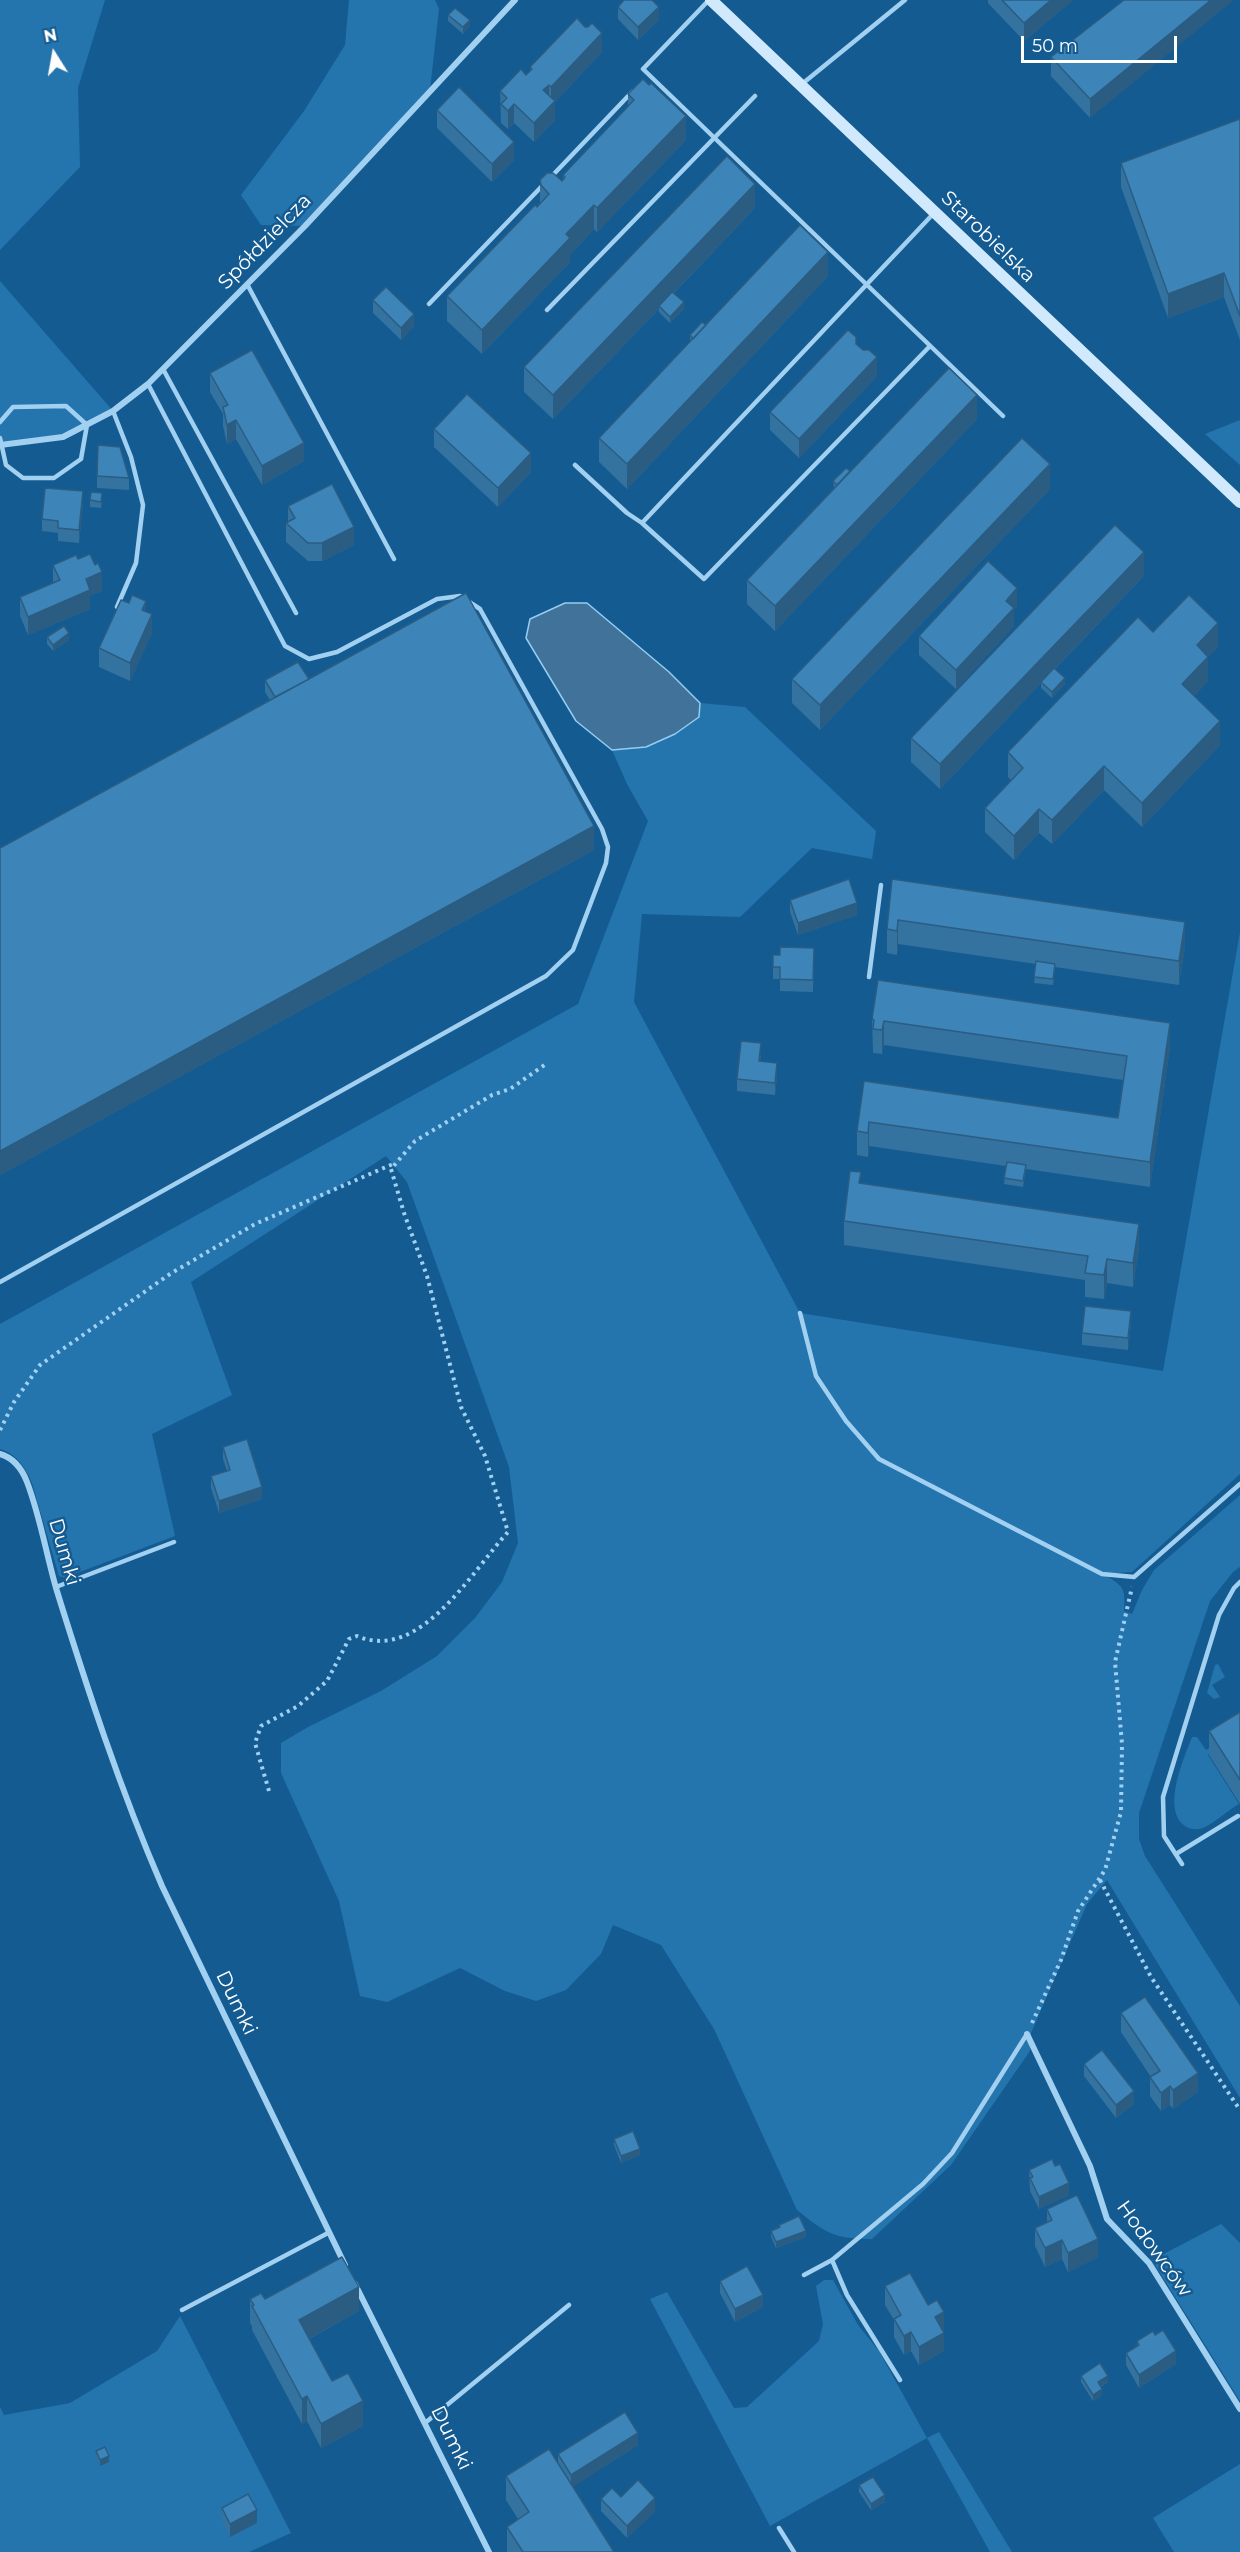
<!DOCTYPE html>
<meta charset="utf-8">
<style>
body{margin:0}
#map{position:relative;width:1240px;height:2552px;overflow:hidden;background:#145b92;font-family:Montserrat,sans-serif}
canvas{display:block}
.north{position:absolute;left:24px;top:24px;width:60px;height:60px;-webkit-text-stroke:4px #145b92;paint-order:stroke;rotate:349deg;font-size:16px;font-weight:700;line-height:24px;text-align:center;color:#fff}
.north::after{content:'';display:block;margin:auto;width:21px;height:27px;background:#fff;clip-path:polygon(50% 0,100% 100%,50% 72%,0 100%)}
.scale{position:absolute;left:1021px;top:36px;width:156px;height:27px;box-sizing:border-box;border:3px solid #fff;border-top:0;padding-left:8px;font-size:18px;line-height:21px;white-space:nowrap;color:#fff;-webkit-text-stroke:4px #145b92;paint-order:stroke}
</style>
<div id="map">
<canvas width="1240" height="2552"></canvas>
<div class="north">N</div>
<div class="scale">50 m</div>
</div>
<script>
const ctx = document.querySelector('canvas').getContext('2d');
ctx.lineJoin = 'round';
function fill(path, color) {
  ctx.fillStyle = color;
  ctx.fill(path, 'evenodd');
}
function stroke(path, color, width, dash) {
  ctx.strokeStyle = color;
  ctx.lineWidth = width;
  ctx.lineCap = dash ? 'butt' : 'round';
  ctx.setLineDash(dash || []);
  ctx.stroke(path);
}
function label(font, color, halo, rows, align = 'center') {
  ctx.font = font + ' Montserrat,sans-serif';
  ctx.lineWidth = 5;
  ctx.setLineDash([]);
  ctx.textBaseline = 'middle';
  ctx.strokeStyle = halo;
  ctx.fillStyle = color;
  for (const [text, x, y, turn = 0] of rows) {
    ctx.save();
    ctx.translate(x, y);
    ctx.rotate((+turn || 0) * Math.PI / 180);
    ctx.textAlign = isNaN(turn) ? turn : align;
    if (halo) ctx.strokeText(text, 0, 0);
    ctx.fillText(text, 0, 0);
    ctx.restore();
  }
}
const green = new Path2D(`
 M0,0H105L78,88L80,167L0,250Z
 M349,0H435L439,9L430,90L305,226L261,225L241,195L304,111L345,45Z
 M0,281L113,411L63,437L0,445Z
 M1240,420V465L1205,434Z
 M700,703L745,707L876,831L872,859L812,848L740,917L642,914L634,1002L800,1313L1163,1371L1240,932V1474L1132,1572L1103,1574C1123,1586 1126,1587 1124,1611L1132,1614L1142,1590L1154,1570L1240,1495V1567L1233,1572L1210,1601L1139,1813V1839L1145,1856L1240,2006V2098L1107,1880L1087,1904L1031,2033L1030,2051L951,2165L872,2239C835,2239 825,2233 797,2210L714,2029L661,1945L613,1925L601,1954L566,1990L536,2001L505,1991L460,1968L387,2002L360,1996L339,1901L281,1773V1743L308,1727L381,1691L437,1656L475,1618L502,1582L518,1543L509,1467L407,1182L386,1156L191,1282L232,1395L152,1434L175,1536L64,1578L59,1576L32,1483C25,1467 17,1454 0,1449V1324L578,1004L648,821L627,784L612,750L646,747L699,717Z
 M1218,1664L1225,1677L1212,1685L1220,1697L1214,1699L1207,1693L1215,1665Z
 M1240,1729V1735L1208,1755L1239,1804C1227,1811 1216,1822 1203,1828C1197,1830 1191,1830 1185,1826C1161,1809 1184,1758 1192,1737H1197L1206,1750Z
 M1221,2224L1240,2243V2401L1152,2260Z
 M824,2280H833L858,2325L879,2351L927,2438L939,2432L1012,2552H990L927,2438L770,2526L650,2299L667,2292L734,2408L747,2407L819,2341L823,2324L816,2286Z
 M180,2316L291,2533L249,2552H0V2407L4,2415L70,2403L157,2351Z
 M1240,2464V2552H1174L1153,2518Z`);
const water = new Path2D(`
 M565,603H587L669,672L700,703L699,717L675,734L646,747L612,750L576,721L526,638L530,619Z`);
const path = new Path2D(`
 M0,1430L14,1402L40,1365L170,1274L255,1224L393,1164
 M269,1791L255,1743L261,1726L298,1706L327,1681L349,1639L357,1636C420,1663 472,1571 508,1532L485,1456L461,1407L427,1276L404,1213L391,1169L415,1141L492,1095L510,1089L546,1064
 M1100,1880L1151,1977L1240,2110
 M1032,2023L1061,1960L1078,1911L1105,1870L1121,1812L1122,1744L1115,1662L1132,1587`);
const lane = new Path2D(`
 M709,0L643,69L1003,416
 M802,84L905,0
 M551,177L632,92
 M247,284L394,559
 M429,304L543,185
 M547,310L755,96
 M930,346L704,579L642,523L934,213
 M163,369L296,613
 M113,411L131,457L143,505L136,563L117,607
 M0,422L13,407L66,406L87,425L81,459L54,478H23L6,465L0,438
 M575,465L627,513L642,523
 M869,977L881,885
 M0,1282L546,976L573,950L606,863L608,847L602,829L480,609L460,596L437,599L337,652L309,659L285,646L148,384
 M800,1313L816,1376L846,1421L879,1459L1102,1574L1134,1577L1240,1484
 M56,1587L174,1542
 M1176,1854L1238,1816
 M1182,1864L1164,1836L1163,1797L1219,1615L1234,1588L1240,1582
 M832,2260L847,2295L900,2380
 M804,2275L832,2260L923,2184L952,2153L1027,2034
 M182,2310L328,2233
 M425,2423L569,2305
 M779,2528L794,2552`);
const street = new Path2D(`
 M0,445L63,437L113,411L148,384L305,226L515,0
 M0,1454C14,1458 22,1469 27,1482C40,1516 46,1553 56,1588C87,1688 120,1789 162,1886L345,2265
 M1027,2034L1090,2166L1107,2219L1149,2263L1240,2409
 M355,2284L489,2552`);
const secondary = new Path2D(`
 M711,0L1240,502`);
const wall = new Path2D(`
 M988,0H1073L1024,41L988,3Z
 M1124,0L1090,118L1051,76V57Z
 M618,7L659,19L638,40L618,19Z
 M448,15L470,26L463,34L448,21Z
 M602,52L555,102V120L534,142L514,123L508,129L501,123L500,91L526,75L530,71V67Z
 M628,94L686,140L597,232L594,229L570,255V262L482,354L447,321V296L540,203V180L562,181L563,179V175L628,107Z
 M437,110L514,160L492,182L437,128Z
 M1240,119V340L1224,297L1168,318L1121,187V163Z
 M755,208L674,293L684,309L670,323L659,312V309L553,419L524,392V367Z
 M828,276L627,489L599,462V438L690,342V335L706,325Z
 M373,300L414,326L401,340L373,313Z
 M856,344L877,376L799,458L770,430V412Z
 M210,373L304,461L262,485L236,439L227,444L223,426V414L210,392Z
 M977,419L775,631L747,604V580L834,488L833,481L850,471Z
 M434,429L531,472L498,507L434,447Z
 M97,476L129,478V490L97,488Z
 M1050,489L820,730L792,703V679Z
 M102,499L101,508L90,507V500Z
 M83,503L79,543L58,541V533L42,531V519Z
 M288,506L354,545L322,561H308L286,542V523L288,522Z
 M53,565L102,591L90,595V609L28,635L20,616V597L53,583Z
 M1144,576L1055,669L1065,684L1052,698L1041,688V683L940,789L911,762V738Z
 M1017,606L1014,610V626L956,689L919,655V636Z
 M146,612L152,633L130,681L99,667V648Z
 M1153,632L1218,647L1208,657V681L1194,696L1220,745L1142,827L1104,790L1052,844L1039,833L1014,860L985,832V808L1011,780L1008,777V752Z
 M47,637L69,640L53,651L47,644Z
 M309,679L594,850L0,1175V848L270,700L265,692V680Z
 M892,879L1185,946L1179,985L1055,967L1053,985L1034,983L1036,964L898,944L897,955L887,953V929Z
 M790,900L857,915L798,935L790,912Z
 M814,948L813,992L780,991V979H773V967L780,955Z
 M872,1019L1170,1047L1150,1187L1026,1169L1023,1187L1004,1184L1006,1166L869,1146L868,1157L857,1155V1131L864,1081L1118,1118L1123,1080L884,1045L882,1054L873,1053Z
 M761,1055L760,1061L777,1075L775,1095L737,1091V1079Z
 M861,1183L1139,1248L1133,1287L1107,1283L1104,1299L1085,1297V1280L844,1245V1221Z
 M1131,1323L1128,1350L1082,1345V1333Z
 M223,1447L262,1499L219,1513L211,1488V1476L227,1471L223,1459Z
 M1240,1712V1804L1209,1755V1731Z
 M1121,2013L1198,2092L1173,2109L1170,2105L1161,2111L1150,2096V2077H1151L1121,2032Z
 M1084,2064L1134,2104L1116,2118L1084,2076Z
 M614,2139L640,2155L621,2163L614,2145Z
 M1029,2170L1069,2195L1039,2209L1030,2191Z
 M1047,2209L1098,2257L1068,2272L1062,2259L1045,2267L1035,2246V2228L1047,2222Z
 M779,2225L806,2237L776,2248L771,2237V2231L779,2228Z
 M720,2281L763,2307L735,2322L720,2293Z
 M885,2286L928,2305L944,2331H943L944,2351L919,2365L911,2351L904,2355L894,2337V2320L885,2305Z
 M250,2299H265L359,2311L309,2339L332,2381L363,2426L321,2448L307,2421L302,2424L252,2330V2326L250,2323Z
 M1155,2335L1176,2364L1139,2388L1126,2365V2353L1137,2346V2341Z
 M1081,2376L1108,2382L1101,2387L1102,2395L1093,2401L1081,2382Z
 M638,2445L572,2487L614,2552H507V2527L518,2519L506,2500V2476L558,2464V2454Z
 M96,2451L109,2462L100,2466L96,2457Z
 M859,2485L885,2502L871,2510L859,2492Z
 M621,2497L655,2511L627,2538L601,2511V2499Z
 M222,2508L257,2523L230,2537L222,2521Z`);
const shadedWall = new Path2D(`
 M1051,0H1073L1024,41V23Z
 M1211,0H1234L1090,118V99Z
 M659,7V19L638,40V27Z
 M470,20V26L463,34V27Z
 M602,33V52L555,102V120L534,142V123L551,105V87Z
 M549,85V103L543,90Z
 M514,104V123L508,129V111Z
 M686,116V140L597,232V208Z
 M514,142V160L492,182V164Z
 M755,184V208L660,307L659,306V309L553,419V395Z
 M594,205V229L570,255V262L482,354V330L566,234Z
 M828,252V276L627,489V464Z
 M1224,273V297L1168,318V294Z
 M684,302V309L670,323V317Z
 M414,314V326L401,340V328Z
 M877,357V376L799,458V439Z
 M977,395V419L775,631V606Z
 M236,420V439L227,444V425Z
 M304,443V461L262,485V466Z
 M531,453V472L498,507V488Z
 M1050,464V489L820,730V705Z
 M83,491V503L79,543V530Z
 M354,527V545L322,561V543Z
 M1144,552V576L1042,682H1041V683L940,789V764Z
 M102,572V591L90,595V609L28,635V617L86,579Z
 M1017,588V606L1014,610V626L956,689V670L1006,601Z
 M146,601V620L142,610Z
 M152,614V633L130,681V663Z
 M1218,623V647L1198,668L1208,657V681L1182,709V684L1197,645Z
 M69,633V640L53,651V645Z
 M1065,678V684L1052,698V692Z
 M1220,721V745L1142,827V803Z
 M1104,766V790L1052,844V820Z
 M1039,809V833L1014,860V836Z
 M594,826V850L0,1175V1151Z
 M857,903V915L798,935V923Z
 M898,920V944L897,955V931Z
 M1185,922V946L1179,985V961Z
 M884,1021V1045L882,1054V1030Z
 M1170,1023V1047L1150,1187V1162Z
 M777,1063V1075L775,1095V1083Z
 M869,1122V1146L868,1157V1133Z
 M1139,1224V1248L1133,1287V1263Z
 M1107,1259V1283L1104,1299V1275Z
 M1131,1311V1323L1128,1350V1338Z
 M262,1487V1499L219,1513V1501Z
 M1198,2073V2092L1173,2109V2090Z
 M1170,2086V2105L1161,2111V2093Z
 M1134,2091V2104L1116,2118V2105Z
 M640,2149V2155L621,2163V2156Z
 M1069,2183V2195L1039,2209V2197Z
 M806,2231V2237L776,2248V2242Z
 M1098,2239V2257L1068,2272V2253Z
 M1062,2240V2259L1045,2267V2248Z
 M359,2287V2311L299,2344V2320Z
 M763,2295V2307L735,2322V2309Z
 M944,2312V2331L935,2336V2317Z
 M911,2332V2351L904,2355V2336Z
 M944,2333V2351L919,2365V2347Z
 M1176,2351V2364L1139,2388V2375Z
 M1108,2376V2382L1098,2388V2382Z
 M1102,2389V2395L1093,2401V2395Z
 M307,2396V2421L302,2424V2399Z
 M363,2401V2426L321,2448V2424Z
 M638,2433V2445L571,2488V2475Z
 M109,2456V2462L100,2466V2460Z
 M885,2495V2502L871,2510V2504Z
 M655,2498V2511L627,2538V2526Z
 M257,2510V2523L230,2537V2524Z`);
const building = new Path2D(`
 M624,0H652L659,7L638,27L618,7Z
 M1002,0H1051L1024,23Z
 M1124,0H1211L1090,99L1051,57Z
 M455,8L470,20L463,27L448,15Z
 M577,18L585,27H588L592,23L602,33L551,87L549,85L543,90L555,101L534,123L514,104L508,111L501,104L507,98L500,91L521,69L526,75L532,69L530,67Z
 M643,79L649,85L651,83L686,116L597,208L594,205L566,234L570,238L482,330L447,296L535,205L537,207L549,194L541,185L540,180L547,173H553L562,181L565,177L563,175L634,100L628,94Z
 M459,87L514,142L492,164L437,110Z
 M1240,119V316L1224,273L1168,294L1121,163Z
 M727,156L755,184L553,395L524,367Z
 M800,225L828,252L627,464L599,438Z
 M386,287L414,314L401,328L373,300Z
 M672,292L684,302L670,317L659,306Z
 M702,322L706,325L693,339L690,335Z
 M848,330L856,337V344L863,350H869L877,357L799,439L770,412Z
 M252,350L304,443L262,466L236,420L227,425L223,407L228,405L210,373Z
 M949,368L977,395L775,606L747,580Z
 M467,394L531,453L498,488L434,429Z
 M1022,438L1050,464L820,705L792,679Z
 M98,445L120,447L129,478L97,476Z
 M846,468L850,471L837,485L833,481Z
 M332,484L354,527L322,543H308L286,523L295,518L288,506Z
 M45,488L83,491L79,530L58,528V521L42,519Z
 M91,492L102,493L101,502L90,500Z
 M1115,525L1144,552L940,764L911,738Z
 M90,554L95,565L98,563L102,572L86,579L90,590L28,617L20,597L60,580L53,565L76,555L78,559Z
 M988,561L1017,588L1006,601L1014,608L956,670L919,636Z
 M466,593L594,826L0,1151V848Z
 M132,595L146,601L142,610L152,614L130,663L99,648L121,600L129,603Z
 M1189,595L1218,623L1197,645L1208,657L1182,684L1220,721L1142,803L1104,766L1052,820L1039,809L1014,836L985,808L1023,768L1008,752L1138,617L1153,632Z
 M64,626L69,633L53,645L47,637Z
 M298,662L309,679L275,697L265,680Z
 M1054,668L1065,678L1052,692L1041,682Z
 M849,879L857,903L798,923L790,900Z
 M892,879L1185,922L1179,961L898,920L897,931L887,929Z
 M780,947L814,948L813,980L780,979V967H773V955H780Z
 M1036,961L1055,964L1053,979L1034,977Z
 M878,980L1170,1023L1150,1162L869,1122L868,1133L857,1131L864,1081L1118,1118L1127,1056L884,1021L882,1030L873,1029L874,1020L872,1019Z
 M741,1041L761,1043L759,1061L777,1063L775,1083L737,1079Z
 M1007,1162L1026,1165L1023,1181L1004,1178Z
 M850,1171L861,1172L859,1183L1139,1224L1133,1263L1107,1259L1104,1275L1085,1273L1088,1256L844,1221Z
 M1085,1306L1131,1311L1128,1338L1082,1333Z
 M247,1439L262,1487L219,1501L211,1476L230,1470L223,1447Z
 M1240,1712V1780L1209,1731Z
 M1145,1997L1198,2073L1173,2090L1170,2086L1161,2093L1150,2077L1160,2071L1121,2013Z
 M1102,2050L1134,2091L1116,2105L1084,2064Z
 M633,2131L640,2149L621,2156L614,2139Z
 M1052,2159L1055,2166L1060,2164L1069,2183L1039,2197L1030,2178L1033,2177L1029,2170Z
 M1077,2195L1098,2239L1068,2253L1062,2240L1045,2248L1035,2228L1052,2220L1047,2209Z
 M799,2216L806,2231L776,2242L771,2231L780,2227L779,2225Z
 M342,2257L359,2287L299,2320L332,2381L348,2373L363,2401L321,2424L307,2396L302,2399L252,2306L254,2305L250,2299L261,2293L265,2299Z
 M747,2266L763,2295L735,2309L720,2281Z
 M910,2273L928,2305L937,2300L944,2312L935,2317L944,2333L919,2347L911,2332L904,2336L894,2319L901,2315L885,2286Z
 M1163,2330L1176,2351L1139,2375L1126,2353L1139,2345L1137,2341L1153,2331L1155,2335Z
 M1100,2363L1108,2376L1098,2382L1102,2389L1093,2395L1081,2376Z
 M625,2412L638,2433L571,2475L558,2454Z
 M105,2447L109,2456L100,2460L96,2451Z
 M549,2449L614,2552H523L507,2527L529,2512L506,2476Z
 M873,2477L885,2495L871,2504L859,2485Z
 M638,2480L655,2498L627,2526L601,2499L612,2488L621,2497Z
 M248,2494L257,2510L230,2524L222,2508Z`);
const streetNames = [
 ["Starobielska",988,237,44],
 ["Spółdzielcza",265,242,-46],
 ["Dumki",64,1552,74],
 ["Dumki",236,2003,64],
 ["Hodowców",1154,2249,54],
 ["Dumki",451,2438,64]
];
fill(green, '#2474ae');
fill(water, '#41739a');
stroke(water, '#94cdf4', 1.5);
stroke(path, '#a2d0f1', 4, [3, 4.5]);
stroke(lane, '#a2d0f1', 4.5);
stroke(street, '#a2d0f1', 6);
stroke(secondary, '#d0e9fc', 12);
fill(wall, '#34729f');
fill(shadedWall, '#2b5d82');
fill(building, '#3d85b9');
stroke(building, '#2b5d82', 1.5);
label('20px', '#fff', '#145b92', streetNames);
</script>
